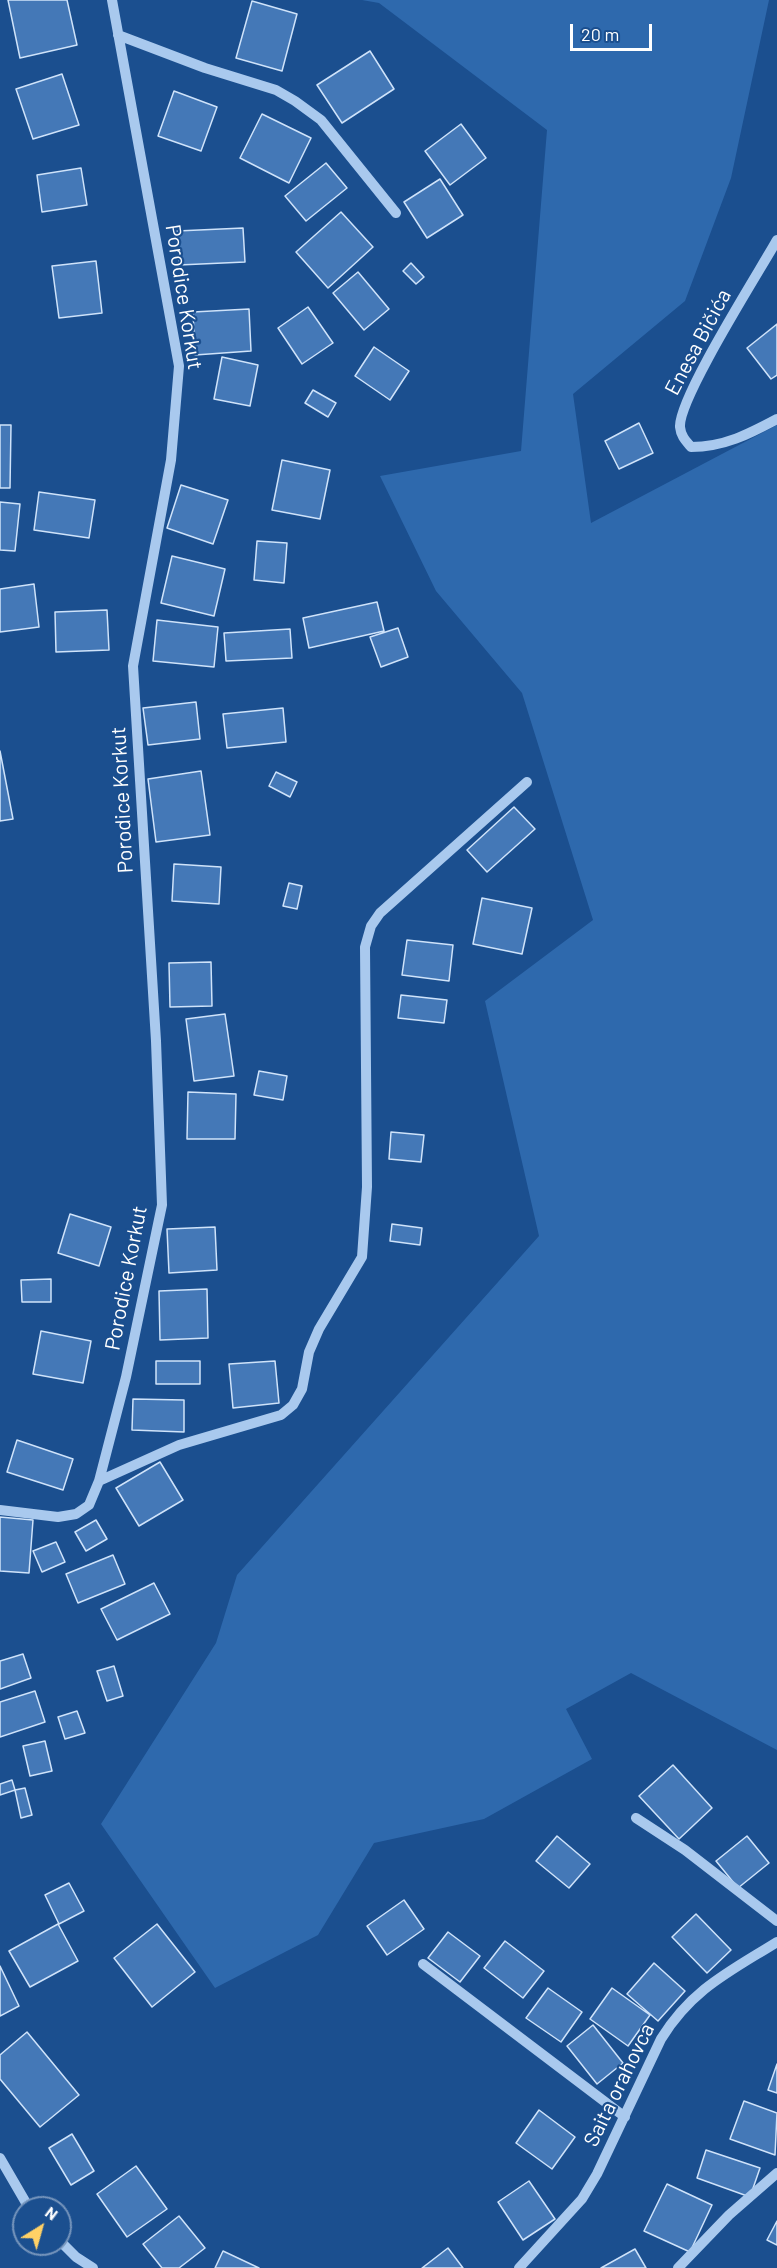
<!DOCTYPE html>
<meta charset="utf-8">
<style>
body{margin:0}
#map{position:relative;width:777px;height:2268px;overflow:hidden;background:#1b4f8f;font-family:Barlow,sans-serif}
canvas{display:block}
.north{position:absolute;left:12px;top:2196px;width:60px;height:60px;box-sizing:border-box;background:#1b4f8f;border:2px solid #7695bc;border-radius:50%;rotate:37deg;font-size:16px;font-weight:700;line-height:24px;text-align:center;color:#fff}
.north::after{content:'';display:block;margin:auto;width:21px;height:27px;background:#ffd166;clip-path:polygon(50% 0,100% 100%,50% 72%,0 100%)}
.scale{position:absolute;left:570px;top:24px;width:82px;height:27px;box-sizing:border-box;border:3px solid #fff;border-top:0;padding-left:8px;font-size:18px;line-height:21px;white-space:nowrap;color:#fff;-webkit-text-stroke:4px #1b4f8f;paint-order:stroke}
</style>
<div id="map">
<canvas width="777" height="2268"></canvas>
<div class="north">N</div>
<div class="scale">20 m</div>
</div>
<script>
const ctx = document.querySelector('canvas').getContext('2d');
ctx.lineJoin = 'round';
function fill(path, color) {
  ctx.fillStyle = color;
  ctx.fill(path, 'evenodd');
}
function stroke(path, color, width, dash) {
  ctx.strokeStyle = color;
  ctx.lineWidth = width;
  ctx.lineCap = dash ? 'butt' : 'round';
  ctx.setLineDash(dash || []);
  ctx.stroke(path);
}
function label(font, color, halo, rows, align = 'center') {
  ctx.font = font + ' Barlow,sans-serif';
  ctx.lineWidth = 4.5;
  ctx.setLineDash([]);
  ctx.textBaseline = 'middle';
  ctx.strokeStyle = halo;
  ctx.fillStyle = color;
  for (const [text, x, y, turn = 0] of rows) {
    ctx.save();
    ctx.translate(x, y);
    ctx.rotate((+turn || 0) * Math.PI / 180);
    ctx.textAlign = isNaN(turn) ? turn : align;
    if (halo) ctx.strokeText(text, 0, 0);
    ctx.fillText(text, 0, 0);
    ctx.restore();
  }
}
const green = new Path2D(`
 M362,0H769L731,178L685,301L573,394L591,523L777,425V1750L631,1673L566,1709L592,1759L484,1819L374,1843L318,1935L215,1988L101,1824L216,1643L237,1575L539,1236L485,1001L593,920L522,693L436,591L380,476L521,451L547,130L379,3Z`);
const building = new Path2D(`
 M8,0H67L77,45L20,58Z
 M252,1L297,14L282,71L236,58Z
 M370,51L394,89L342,123L317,85Z
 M62,74L79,125L33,139L16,89Z
 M174,91L217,107L201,151L158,136Z
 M262,114L311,138L289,183L240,158Z
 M461,124L486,158L450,185L425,151Z
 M326,163L347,188L306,221L285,196Z
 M81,168L87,205L42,212L37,175Z
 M440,179L463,215L427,238L404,202Z
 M341,212L373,247L328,288L296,252Z
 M243,228L245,262L179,265L177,231Z
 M96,261L102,313L59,318L52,266Z
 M411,263L424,277L416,284L403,271Z
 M358,272L389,309L364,330L333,293Z
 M308,307L333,343L302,364L278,328Z
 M249,309L251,351L195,355L193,312Z
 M777,324V375L771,379L747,348Z
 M374,347L409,371L390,400L355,376Z
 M222,357L258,365L250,406L214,399Z
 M313,390L336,403L328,417L305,403Z
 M639,423L653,453L619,469L605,441Z
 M0,425H11L10,488H0Z
 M282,460L330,470L320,519L272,510Z
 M181,485L228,500L213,544L167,528Z
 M39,492L95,500L89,538L34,530Z
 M0,502L20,504L15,551L0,550Z
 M257,541L287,543L284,583L254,580Z
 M172,556L225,569L214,616L161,603Z
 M34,584L39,627L0,632V589Z
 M377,602L384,631L309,648L303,618Z
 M107,610L109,650L56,652L55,612Z
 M157,620L218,627L214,667L153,661Z
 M398,628L408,657L381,667L370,637Z
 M290,629L292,658L226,661L224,633Z
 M196,702L200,739L148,745L143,708Z
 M283,708L286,742L227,748L223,714Z
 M0,751L13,819L0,821Z
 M201,771L210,835L156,842L148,779Z
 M276,772L297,782L290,797L269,786Z
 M514,807L535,829L487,872L467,850Z
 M174,864L221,867L219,904L172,901Z
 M289,883L302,886L297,909L283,906Z
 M482,898L532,908L522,954L473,944Z
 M407,940L453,945L449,981L402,975Z
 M211,962L212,1006L170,1007L169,963Z
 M401,995L447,1000L444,1023L398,1018Z
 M225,1014L234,1076L194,1081L186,1019Z
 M259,1071L287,1076L283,1100L254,1095Z
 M188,1092L236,1094L235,1139H187Z
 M391,1132L424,1135L421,1162L389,1159Z
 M70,1214L111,1227L99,1266L58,1253Z
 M392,1224L422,1228L420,1245L390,1241Z
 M215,1227L217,1270L169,1273L167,1229Z
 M51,1279V1302H22L21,1280Z
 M207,1289L208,1338L160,1340L159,1291Z
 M41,1331L91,1341L83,1383L33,1374Z
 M156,1361H200V1384H156Z
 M275,1361L279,1403L233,1408L229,1364Z
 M133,1399L184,1400V1432L132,1430Z
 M17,1440L73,1459L63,1490L7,1472Z
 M160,1462L183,1500L139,1526L116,1488Z
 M0,1517L33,1520L29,1573L0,1571Z
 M96,1520L107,1539L86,1551L75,1532Z
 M56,1542L65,1562L42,1572L33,1551Z
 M113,1555L125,1584L78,1603L66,1574Z
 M154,1583L170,1614L117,1640L101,1609Z
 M23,1654L31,1678L0,1689V1661Z
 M114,1666L123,1696L107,1701L97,1671Z
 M35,1691L45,1722L0,1737V1702Z
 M77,1711L85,1733L65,1739L58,1717Z
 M45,1741L52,1771L30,1776L23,1746Z
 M673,1765L712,1808L679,1839L639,1796Z
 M12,1780L15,1790L0,1795V1784Z
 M25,1788L32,1815L21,1818L15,1790Z
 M557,1836L590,1864L569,1888L536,1861Z
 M747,1836L769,1863L738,1888L716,1861Z
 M69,1883L84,1911L59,1924L45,1895Z
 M404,1900L424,1929L387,1955L367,1926Z
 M696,1914L731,1950L707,1973L672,1937Z
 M58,1924L78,1961L30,1987L9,1951Z
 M157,1924L195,1972L152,2007L114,1958Z
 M448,1932L480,1956L460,1982L428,1958Z
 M505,1941L544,1971L523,1998L484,1968Z
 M654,1963L685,1991L658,2021L627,1994Z
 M0,1966L19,2006L0,2016Z
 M548,1988L582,2012L561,2042L526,2018Z
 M612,1988L650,2015L628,2046L590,2019Z
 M593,2025L623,2063L597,2084L567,2046Z
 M27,2032L79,2095L40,2127L0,2079V2055Z
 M777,2064V2093L768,2090Z
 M744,2101L777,2113L775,2155L730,2139Z
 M539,2110L575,2137L552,2169L516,2143Z
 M72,2134L94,2171L71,2185L49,2148Z
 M706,2150L760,2168L750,2197L697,2178Z
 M136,2166L167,2209L127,2237L97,2194Z
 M529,2181L555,2219L523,2240L498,2202Z
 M667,2184L712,2205L690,2252L644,2231Z
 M179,2216L205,2248L179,2268H162L143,2244Z
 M777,2221V2245L767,2240Z
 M448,2248L463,2268H422Z
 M635,2249L646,2268H601Z
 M223,2251L259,2268H215Z`);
const minor = new Path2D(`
 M118,35L205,68L276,90L295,101L321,120L396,213
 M777,240C759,272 678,399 680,427C681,436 685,440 691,447C724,447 749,434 777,419
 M99,1481L179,1445L281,1415L293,1405L302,1389L309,1352L319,1329L362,1257L367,1187L365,947L371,926L380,913L527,782
 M0,1510L58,1517L76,1514L89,1505L99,1481L126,1377L162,1205L156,1041L133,666L171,460L179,366L112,0
 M636,1818L685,1850L777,1921
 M423,1964L625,2117
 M0,2158L29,2208
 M60,2241L76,2257L93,2268
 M519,2268L582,2199L597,2174L661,2039C692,1989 729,1972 777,1942
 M678,2268L729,2215L777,2173`);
const streetNames = [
 ["Porodice Korkut",184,297,81],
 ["Enesa Bičića",698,342,-62],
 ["Porodice Korkut",122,800,-93],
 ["Porodice Korkut",126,1278,-79],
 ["Saita orahovca",619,2085,-64]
];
fill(green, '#2e69ad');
fill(building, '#4478b7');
stroke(building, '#cfe3fa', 1.5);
stroke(minor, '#a9c9ee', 10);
label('21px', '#fff', '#1b4f8f', streetNames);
</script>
